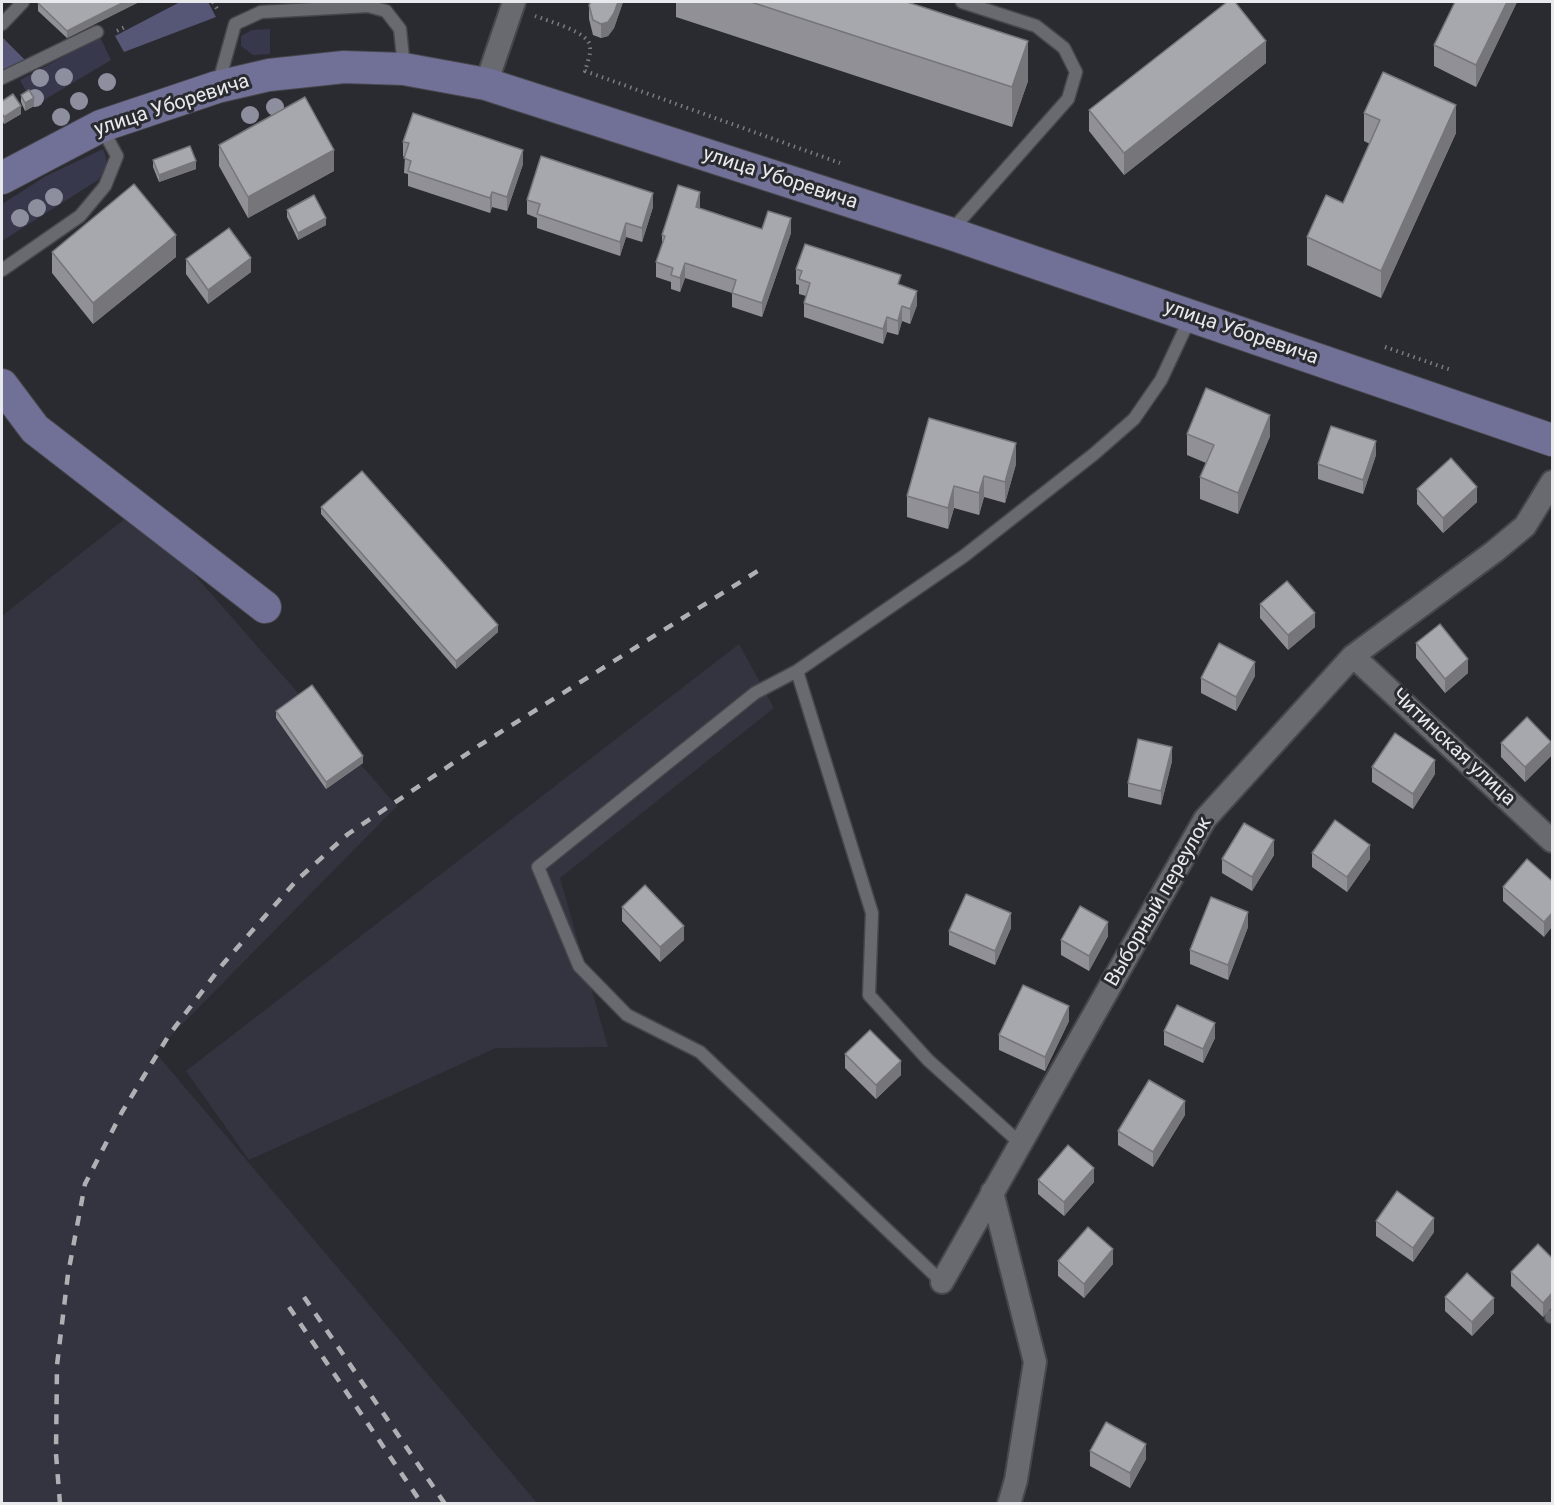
<!DOCTYPE html>
<meta charset="utf-8">
<style>
body{margin:0}
#map{position:relative;width:1554px;height:1505px;overflow:hidden;background:#2a2b30;font-family:Roboto,sans-serif}
canvas{display:block}
.frame{position:absolute;inset:0;border:3px solid #e8e9ec;pointer-events:none}
</style>
<div id="map">
<canvas width="1554" height="1505"></canvas>
<div class="frame"></div>
</div>
<script>
const ctx = document.querySelector('canvas').getContext('2d');
ctx.lineJoin = 'round';
function fill(path, color) {
  ctx.fillStyle = color;
  ctx.fill(path, 'evenodd');
}
function stroke(path, color, width, dash) {
  ctx.strokeStyle = color;
  ctx.lineWidth = width;
  ctx.lineCap = dash ? 'butt' : 'round';
  ctx.setLineDash(dash || []);
  ctx.stroke(path);
}
function label(font, color, halo, rows, align = 'center') {
  ctx.font = font + ' Roboto,sans-serif';
  ctx.lineWidth = 6;
  ctx.setLineDash([]);
  ctx.textBaseline = 'middle';
  ctx.strokeStyle = halo;
  ctx.fillStyle = color;
  for (const [text, x, y, turn = 0] of rows) {
    ctx.save();
    ctx.translate(x, y);
    ctx.rotate((+turn || 0) * Math.PI / 180);
    ctx.textAlign = isNaN(turn) ? turn : align;
    if (halo) ctx.strokeText(text, 0, 0);
    ctx.fillText(text, 0, 0);
    ctx.restore();
  }
}
const built = new Path2D(`
 M137,509L397,806L155,1052L537,1503L2,1504V616Z
 M739,644L774,708L560,878L608,1047L496,1048L249,1160L186,1071Z`);
const green = new Path2D(`
 M270,29V54L253,55L241,46V36L252,30Z
 M100,37L111,60L34,106L20,80Z
 M103,149C109,163 107,169 98,180L2,241V204L46,176Z`);
const forest = new Path2D(`
 M180,2H208L216,17L124,52L115,36Z
 M3,38L25,60L2,71V40Z`);
const path = new Path2D(`
 M213,2L219,12
 M535,16C548,21 590,32 590,47C591,54 587,64 585,71L840,163
 M117,31L127,26
 M1385,347L1451,370`);
const lane = new Path2D(`
 M2,24L23,2
 M2,78L97,32
 M218,85L235,24L261,12L368,6L386,11L400,29L404,67
 M950,232L1068,99L1076,72L1064,48L1036,26L962,2
 M2,270L80,216L105,186L117,156L102,128
 M797,671L872,913L869,995L928,1060L1020,1143
 M942,1282L700,1052L627,1015L579,966L538,867L755,693L797,671L964,556L1094,454L1134,419L1161,380L1191,316
 M1551,1317L1552,1316`);
const street = new Path2D(`
 M486,84L514,2
 M1353,656L1552,841
 M992,1192L1035,1362L1016,1480L1009,1504
 M942,1282L1205,819L1353,656L1495,551L1525,526L1552,482`);
const secondary = new Path2D(`
 M2,178L101,126L217,87L269,75L344,67L404,69L486,84L949,233L1552,440
 M2,385L35,429L265,607`);
const rail = new Path2D(`
 M304,1297L445,1504
 M289,1307L422,1504
 M60,1504L56,1454L57,1365L68,1274L85,1184L122,1112L169,1035L223,964L297,880L348,834L480,745L761,569`);
const trees = [
 [64,77],
 [40,78],
 [107,82],
 [35,98],
 [79,101],
 [275,107],
 [250,115],
 [61,117],
 [54,197],
 [37,208],
 [20,218]
];
const wall = new Path2D(`
 M139,2L67,38L38,11V3Z
 M591,2H623L614,28L608,36L601,38L593,35L589,19V5Z
 M676,2H907L1028,81L1012,127L676,17Z
 M1517,2L1476,87L1434,66V45Z
 M1266,63L1124,175L1089,131V110Z
 M21,95L34,106L25,111L21,102Z
 M2,101L21,114L4,124L2,120Z
 M1364,113L1456,133L1381,298L1307,265V237L1343,203L1370,144L1364,141Z
 M403,142L523,164L507,211L492,207L490,213L408,186V174L404,173L405,157L403,156Z
 M219,145L334,171L248,218L219,166Z
 M153,160L196,169L159,182L153,167Z
 M527,200L653,207L642,242L626,237L620,256L537,228V218L527,214Z
 M700,207V208L762,229L791,233L762,317L732,307V293L685,278L680,292L671,289V282L656,277V262L662,246V235Z
 M287,210L326,225L298,240L287,217Z
 M52,252L176,257L93,324L52,273Z
 M186,259L251,272L208,304L186,274Z
 M796,269L901,285L917,305L910,324L902,321L898,335L887,332L883,344L804,317V303L806,296L799,294V285L796,284Z
 M1187,434L1270,436L1238,514L1200,499V477L1206,463L1187,455Z
 M1376,455L1363,494L1318,479V464Z
 M1016,464L1005,503L984,497L979,515L954,508L948,529L907,517V496Z
 M1417,489L1477,502L1443,533L1417,504Z
 M321,507L498,632L456,669L321,514Z
 M1260,604L1315,627L1288,650L1260,618Z
 M1416,643L1468,673L1445,693L1416,658Z
 M1255,676L1236,711L1201,693V678Z
 M276,711L363,763L326,789L276,718Z
 M1501,743L1551,756L1525,782L1501,757Z
 M1172,761L1161,805L1128,797V783Z
 M1372,767L1435,774L1413,809L1372,782Z
 M1312,853L1370,859L1347,892L1312,867Z
 M1274,855L1252,891L1222,873V859Z
 M1552,881L1544,937L1503,901V887Z
 M622,907L684,940L660,962L622,921Z
 M1248,927L1228,980L1190,964V950Z
 M1011,928L995,965L949,945V931Z
 M1108,936L1089,971L1061,955V940Z
 M1069,1021L1045,1071L999,1050V1035Z
 M1164,1031L1215,1038L1203,1063L1164,1045Z
 M845,1054L901,1075L876,1099L845,1068Z
 M1185,1115L1153,1167L1118,1145V1131Z
 M1038,1180L1094,1182L1064,1216L1038,1194Z
 M1376,1221L1434,1232L1413,1262L1376,1236Z
 M1552,1258V1307L1543,1317L1511,1286V1272Z
 M1058,1261L1113,1264L1084,1298L1058,1276Z
 M1445,1297L1494,1313L1472,1336L1445,1311Z
 M1090,1451L1146,1459L1130,1488L1090,1466Z`);
const shadedWall = new Path2D(`
 M124,2H139L67,38V31Z
 M618,2H623L614,28L608,36L601,38V24Z
 M1507,2H1517L1476,87V65Z
 M1028,41V81L1012,127V87Z
 M1266,41V63L1124,175V153Z
 M34,98V106L25,111V103Z
 M1456,105V133L1381,298V271Z
 M21,106V114L4,124V117Z
 M334,150V171L248,218V197Z
 M523,150V164L507,211V197Z
 M196,161V169L159,182V175Z
 M492,192V207L490,213V198Z
 M700,192V207L696,221V207Z
 M653,193V207L642,242V228Z
 M326,218V225L298,240V233Z
 M791,218V233L762,317V303Z
 M626,223V237L620,256V242Z
 M176,235V257L93,324V303Z
 M251,258V272L208,304V290Z
 M685,263V278L680,292V278Z
 M917,291V305L910,324V309Z
 M902,306V321L898,335V321Z
 M887,317V332L883,344V329Z
 M1270,415V436L1238,514V493Z
 M1376,441V455L1363,494V480Z
 M1016,443V464L1005,503V482Z
 M984,476V497L979,515V493Z
 M954,486V508L948,529V508Z
 M1477,487V502L1443,533V518Z
 M1315,613V627L1288,650V635Z
 M498,625V632L456,669V661Z
 M1468,659V673L1445,693V679Z
 M1255,662V676L1236,711V697Z
 M1551,742V756L1525,782V767Z
 M1172,747V761L1161,805V791Z
 M363,756V763L326,789V782Z
 M1435,760V774L1413,809V794Z
 M1274,840V855L1252,891V877Z
 M1370,845V859L1347,892V877Z
 M1248,912V927L1228,980V965Z
 M1011,913V928L995,965V951Z
 M1552,913V927L1544,937V922Z
 M1108,922V936L1089,971V956Z
 M684,926V940L660,962V947Z
 M1069,1006V1021L1045,1071V1057Z
 M1215,1023V1038L1203,1063V1049Z
 M901,1061V1075L876,1099V1085Z
 M1185,1101V1115L1153,1167V1152Z
 M1094,1168V1182L1064,1216V1202Z
 M1434,1218V1232L1413,1262V1248Z
 M1113,1249V1264L1084,1298V1284Z
 M1552,1293V1307L1543,1317V1303Z
 M1494,1298V1313L1472,1336V1322Z
 M1146,1444V1459L1130,1488V1473Z`);
const building = new Path2D(`
 M40,2H124L67,31L38,3Z
 M591,2H618L614,13L608,22L601,24L593,20L589,5Z
 M751,2H907L1028,41L1012,87Z
 M1227,2H1235L1266,41L1124,153L1089,110Z
 M1455,2H1507L1476,65L1434,45Z
 M1383,72L1456,105L1381,271L1307,237L1326,195L1343,203L1380,120L1364,113Z
 M29,90L34,98L25,103L21,95Z
 M13,94L21,106L4,117L2,113V101Z
 M305,97L334,150L248,197L219,145Z
 M413,113L523,150L507,197L492,192L490,198L408,171L411,161L404,158L409,143L403,142Z
 M190,146L196,161L159,175L153,160Z
 M541,156L653,193L642,228L626,223L620,242L537,214L540,204L527,200Z
 M134,184L176,235L93,303L52,252Z
 M678,185L700,192L696,207L762,229L768,211L791,218L762,303L732,293L736,280L685,263L680,278L671,275L673,268L656,262L665,236L662,235Z
 M314,195L326,218L298,233L287,210Z
 M229,228L251,258L208,290L186,259Z
 M805,244L901,275L898,284L917,291L910,309L902,306L898,321L887,317L883,329L804,303L810,283L799,279L802,271L796,269Z
 M1206,388L1270,415L1238,493L1200,477L1214,445L1187,434Z
 M929,418L1016,443L1005,482L984,476L979,493L954,486L948,508L907,496Z
 M1331,426L1376,441L1363,480L1318,464Z
 M1451,458L1477,487L1443,518L1417,489Z
 M362,471L498,625L456,661L321,507Z
 M1287,581L1315,613L1288,635L1260,604Z
 M1440,624L1468,659L1445,679L1416,643Z
 M1219,643L1255,662L1236,697L1201,678Z
 M312,685L363,756L326,782L276,711Z
 M1527,717L1551,742L1525,767L1501,743Z
 M1395,733L1435,760L1413,794L1372,767Z
 M1138,739L1172,747L1161,791L1128,783Z
 M1335,820L1370,845L1347,877L1312,853Z
 M1244,823L1274,840L1252,877L1222,859Z
 M1527,859L1552,881V913L1544,922L1503,887Z
 M645,885L684,926L660,947L622,907Z
 M966,894L1011,913L995,951L949,931Z
 M1211,897L1248,912L1228,965L1190,950Z
 M1080,906L1108,922L1089,956L1061,940Z
 M1023,985L1069,1006L1045,1057L999,1035Z
 M1177,1005L1215,1023L1203,1049L1164,1031Z
 M870,1030L901,1061L876,1085L845,1054Z
 M1149,1080L1185,1101L1153,1152L1118,1131Z
 M1068,1145L1094,1168L1064,1202L1038,1180Z
 M1397,1191L1434,1218L1413,1248L1376,1221Z
 M1088,1227L1113,1249L1084,1284L1058,1261Z
 M1538,1244L1552,1258V1293L1543,1303L1511,1272Z
 M1467,1273L1494,1298L1472,1322L1445,1297Z
 M1106,1422L1146,1444L1130,1473L1090,1451Z`);
const streetNames = [
 ["улица Уборевича",172,106,-18],
 ["улица Уборевича",780,179,18],
 ["улица Уборевича",1241,333,19],
 ["Читинская улица",1453,748,43],
 ["Выборный переулок",1159,902,-60]
];
fill(built, '#33343f');
fill(green, '#38384d');
fill(forest, '#565777');
stroke(lane, '#46464b', 15);
stroke(street, '#46464b', 26);
stroke(secondary, '#46464b', 34);
stroke(path, '#7b7c80', 4, [1.5, 4.5]);
stroke(lane, '#696a70', 12);
stroke(street, '#696a70', 22);
stroke(secondary, '#717096', 32);
stroke(rail, '#afb0b4', 4.5, [10, 10]);
ctx.fillStyle = '#8d8f9e';
for (const [x, y] of trees) {
  ctx.beginPath();
  ctx.arc(x, y, 9, 0, 2 * Math.PI);
  ctx.fill();
}
fill(wall, '#909096');
fill(shadedWall, '#75757a');
fill(building, '#a7a7ae');
stroke(building, '#75757a', 1.5);
label('20px', '#e8e9ec', '#2a2b30', streetNames);
</script>
